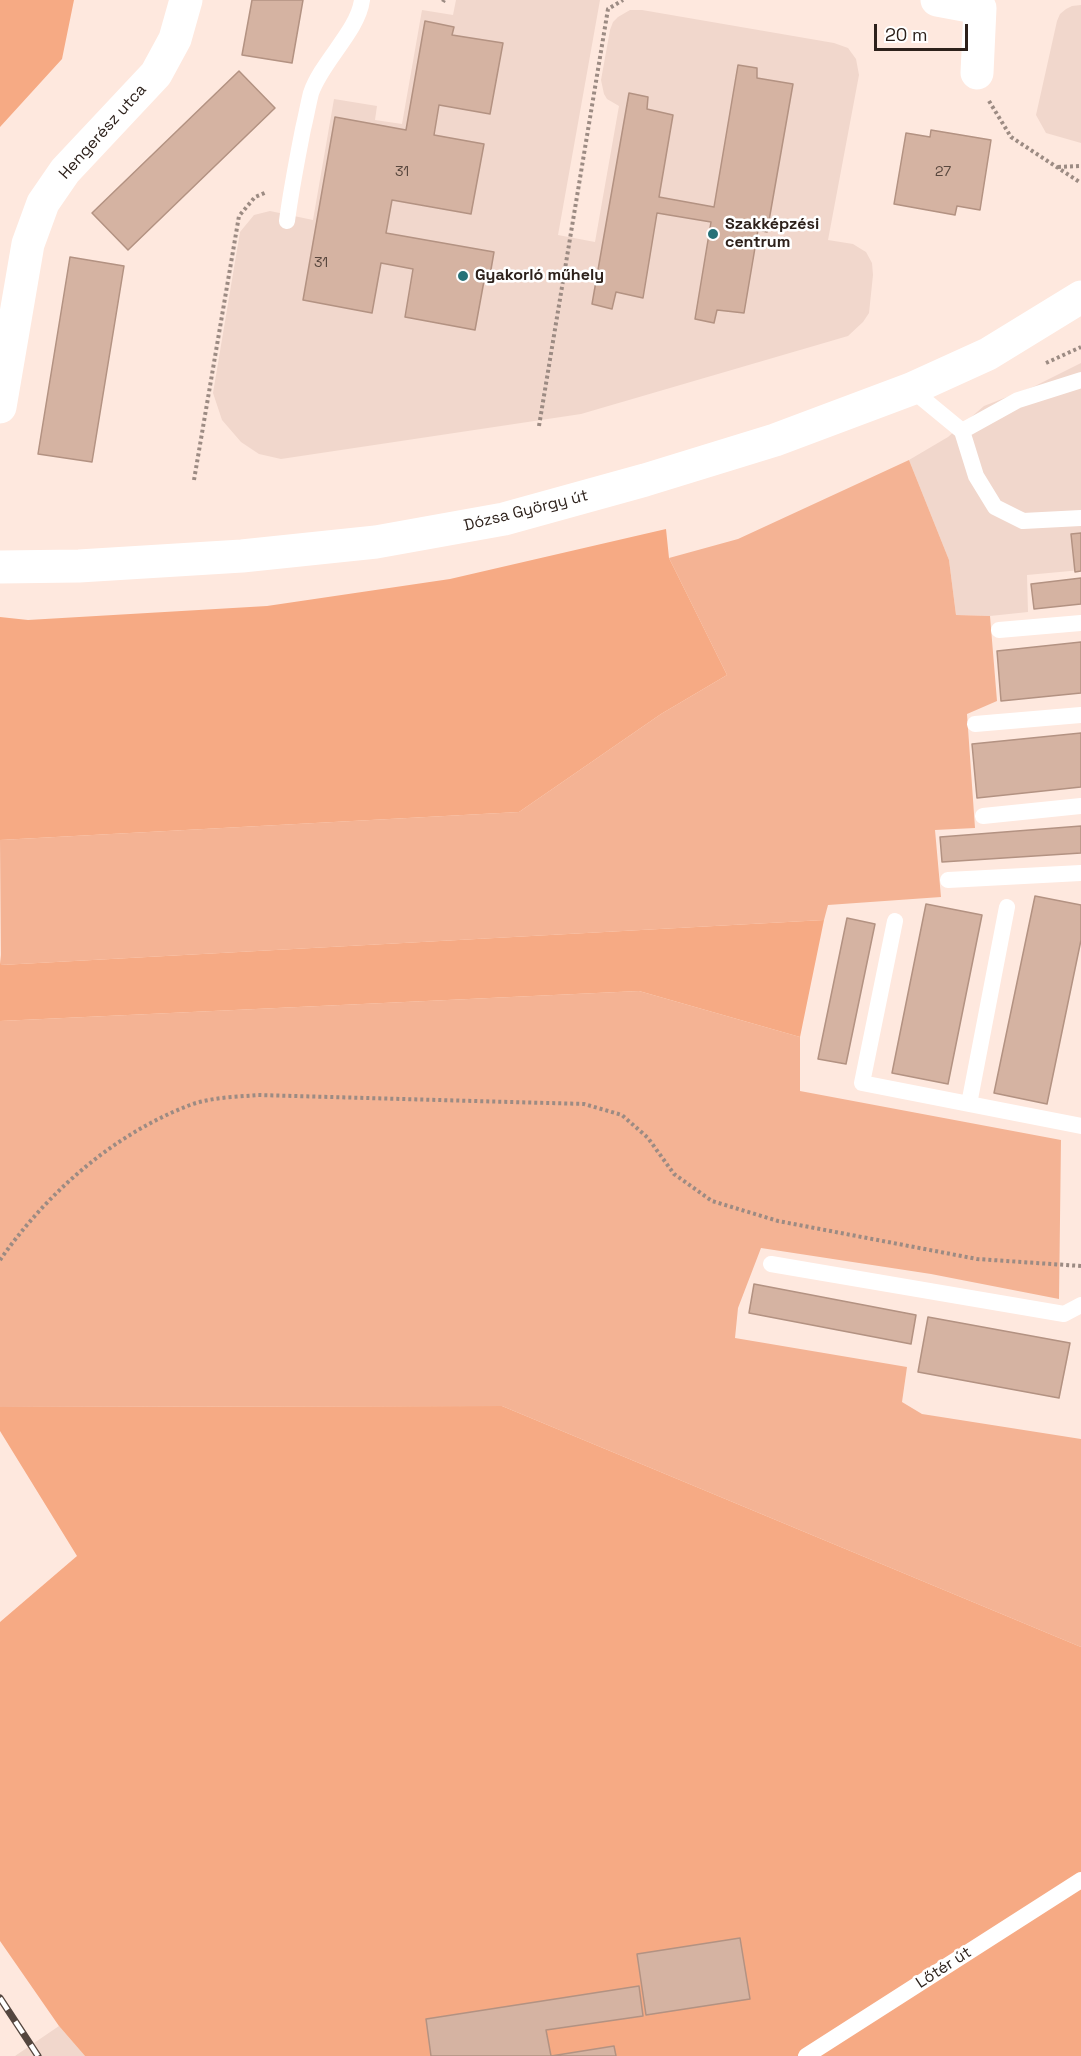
<!DOCTYPE html>
<meta charset="utf-8">
<style>
body{margin:0}
#map{position:relative;width:1081px;height:2056px;overflow:hidden;background:#fee8de;font-family:"Space Grotesk",sans-serif}
canvas{display:block}
.scale{position:absolute;left:874px;top:24px;width:94px;height:27px;box-sizing:border-box;border:3px solid #2d211b;border-top:0;padding-left:8px;font-size:18px;line-height:21px;white-space:nowrap;color:#2d211b;-webkit-text-stroke:4px #fff;paint-order:stroke}
</style>
<div id="map">
<canvas width="1081" height="2056"></canvas>
<div class="scale">20 m</div>
</div>
<script>
const ctx = document.querySelector('canvas').getContext('2d');
ctx.lineJoin = 'round';
function fill(path, color) {
  ctx.fillStyle = color;
  ctx.fill(path, 'evenodd');
}
function stroke(path, color, width, dash) {
  ctx.strokeStyle = color;
  ctx.lineWidth = width;
  ctx.lineCap = dash ? 'butt' : 'round';
  ctx.setLineDash(dash || []);
  ctx.stroke(path);
}
function label(font, color, halo, rows, align = 'center') {
  ctx.font = font + ' "Space Grotesk",sans-serif';
  ctx.lineWidth = 5;
  ctx.setLineDash([]);
  ctx.textBaseline = 'middle';
  ctx.strokeStyle = halo;
  ctx.fillStyle = color;
  for (const [text, x, y, turn = 0] of rows) {
    ctx.save();
    ctx.translate(x, y);
    ctx.rotate((+turn || 0) * Math.PI / 180);
    ctx.textAlign = isNaN(turn) ? turn : align;
    if (halo) ctx.strokeText(text, 0, 0);
    ctx.fillText(text, 0, 0);
    ctx.restore();
  }
}
const built = new Path2D(`
 M456,0H600L558,235L595,242L619,106L607,99L604,94L601,80L610,30L613,22L618,17L630,10H642L834,43L848,48L856,59L859,75L828,240L853,244L861,249L866,252L872,263L873,275L869,313L863,322L848,336L581,414L281,459L259,454L241,442L222,420L213,393L240,232L254,215L270,211L313,220L334,99L377,106L375,120L402,124L422,10L453,15Z
 M1081,5V143L1046,133L1036,115L1057,21L1060,14L1066,9L1072,6Z
 M1081,363V570L1027,575L1028,612L990,616L956,615L949,560L909,460L948,437L984,406L1035,386Z
 M59,2026L85,2056H15Z`);
const green = new Path2D(`
 M909,460L949,560L956,615L990,616L997,701L967,714L975,828L935,830L941,897L828,905L824,920L1,965L0,840L519,812L661,714L727,675L669,558L738,539Z
 M639,991L800,1037V1091L1061,1140L1059,1299L931,1274L761,1248L738,1308L735,1338L907,1367L902,1402L922,1414L1081,1439V1647L502,1406L0,1407V1021Z`);
const forest = new Path2D(`
 M0,0H74L62,59L0,127Z
 M666,529L669,558L727,675L661,714L519,812L0,840V617L28,620L267,606L450,579Z
 M824,920L800,1037L639,991L0,1021V955L1,965Z
 M502,1406L1081,1647V2056H85L59,2026L0,1941V1622L77,1556L0,1431V1407Z`);
const building = new Path2D(`
 M252,0H303L292,63L242,55Z
 M425,21L454,27L452,35L503,43L490,114L439,105L434,135L484,144L471,214L392,200L386,233L494,252L489,281H484L475,330L405,317L413,269L381,263L372,313L303,300L335,117L406,130Z
 M738,65L757,68V78L793,84L767,232L758,230L744,313L717,310L714,323L695,319L711,222L657,213L643,298L616,292L612,309L592,304L629,93L648,97L647,109L673,115L659,197L714,207Z
 M239,71L275,108L128,250L92,213Z
 M931,130L991,140L980,210L957,206L955,215L894,204L906,133L930,137Z
 M70,257L124,266L92,462L38,454Z
 M1081,533V571L1075,572L1071,534Z
 M1081,578V604L1034,609L1031,584Z
 M1081,642V693L1001,701L997,651Z
 M1081,733V787L977,798L972,744Z
 M1081,826V853L942,862L940,837Z
 M1035,896L1081,905V940L1047,1104L994,1093Z
 M926,904L982,915L948,1084L892,1073Z
 M847,918L875,924L846,1064L818,1059Z
 M754,1284L916,1315L911,1344L749,1313Z
 M928,1317L1070,1343L1059,1398L918,1372Z
 M740,1938L750,1999L646,2015L637,1954Z
 M639,1986L643,2016L546,2030L551,2056H431L426,2019Z
 M614,2046L616,2056H551Z`);
const path = new Path2D(`
 M443,2L444,0
 M989,101L1011,137L1081,183
 M1058,167L1081,166
 M1046,363L1081,347
 M539,426L608,9L623,0
 M194,480L239,216L255,197L267,192
 M0,1260C47,1193 112,1135 190,1105C212,1097 236,1097 258,1095L584,1104L622,1115L648,1138L674,1174L712,1201L778,1221L977,1259L1081,1266`);
const service = new Path2D(`
 M287,221C291,190 297,160 303,129C306,117 308,105 311,93C322,61 358,31 362,0
 M911,389L962,431L976,476L995,507L1023,521L1081,518
 M962,431L1018,400L1081,380
 M999,630L1081,623
 M975,724L1081,715
 M983,816L1081,806
 M948,880L1081,873
 M895,921L862,1083L1081,1126
 M969,1104L1007,907
 M771,1264L1064,1314L1081,1305
 M806,2056L1081,1880`);
const minor = new Path2D(`
 M937,0L980,8L977,73
 M0,407L28,244L43,203L65,171L156,74L175,39L186,0`);
const tertiary = new Path2D(`
 M0,567L79,566L242,556L376,542L504,519L645,480L775,440L911,389L988,354L1081,297`);
const rail = new Path2D(`
 M0,1998L38,2056`);
const markers = [
 [713,234,6,"#267177"],
 [463,276,6,"#267177"]
];
const numberNames = [
 ["31",402,172],
 ["27",943,172],
 ["31",321,263]
];
const streetNames = [
 ["Hengerész utca",103,132,-48],
 ["Dózsa György út",526,511,-14],
 ["Lőtér út",944,1968,-33]
];
const poiNames = [
 ["Szakképzési",725,225],
 ["centrum",725,243],
 ["Gyakorló műhely",475,276]
];
fill(built, '#f1d7cc');
fill(green, '#f4b394');
fill(forest, '#f6aa84');
fill(building, '#d5b3a2');
stroke(building, '#b39282', 1.5);
stroke(path, '#9c8b83', 4, [3, 3]);
stroke(service, '#fff', 16);
stroke(minor, '#fff', 33);
stroke(tertiary, '#fff', 33);
stroke(rail, '#54463f', 7);
stroke(rail, '#fff', 4.5, [14]);
for (const [x, y, r, color] of markers) {
  const dot = new Path2D();
  dot.arc(x, y, r, 0, 2 * Math.PI);
  ctx.fillStyle = color;
  ctx.fill(dot);
  stroke(dot, '#fff', 2);
}
label('14px', '#57463d', null, numberNames);
label('16px', '#2d211b', '#fff', streetNames);
label('bold 16px', '#2d211b', '#fff', poiNames, 'left');
</script>
